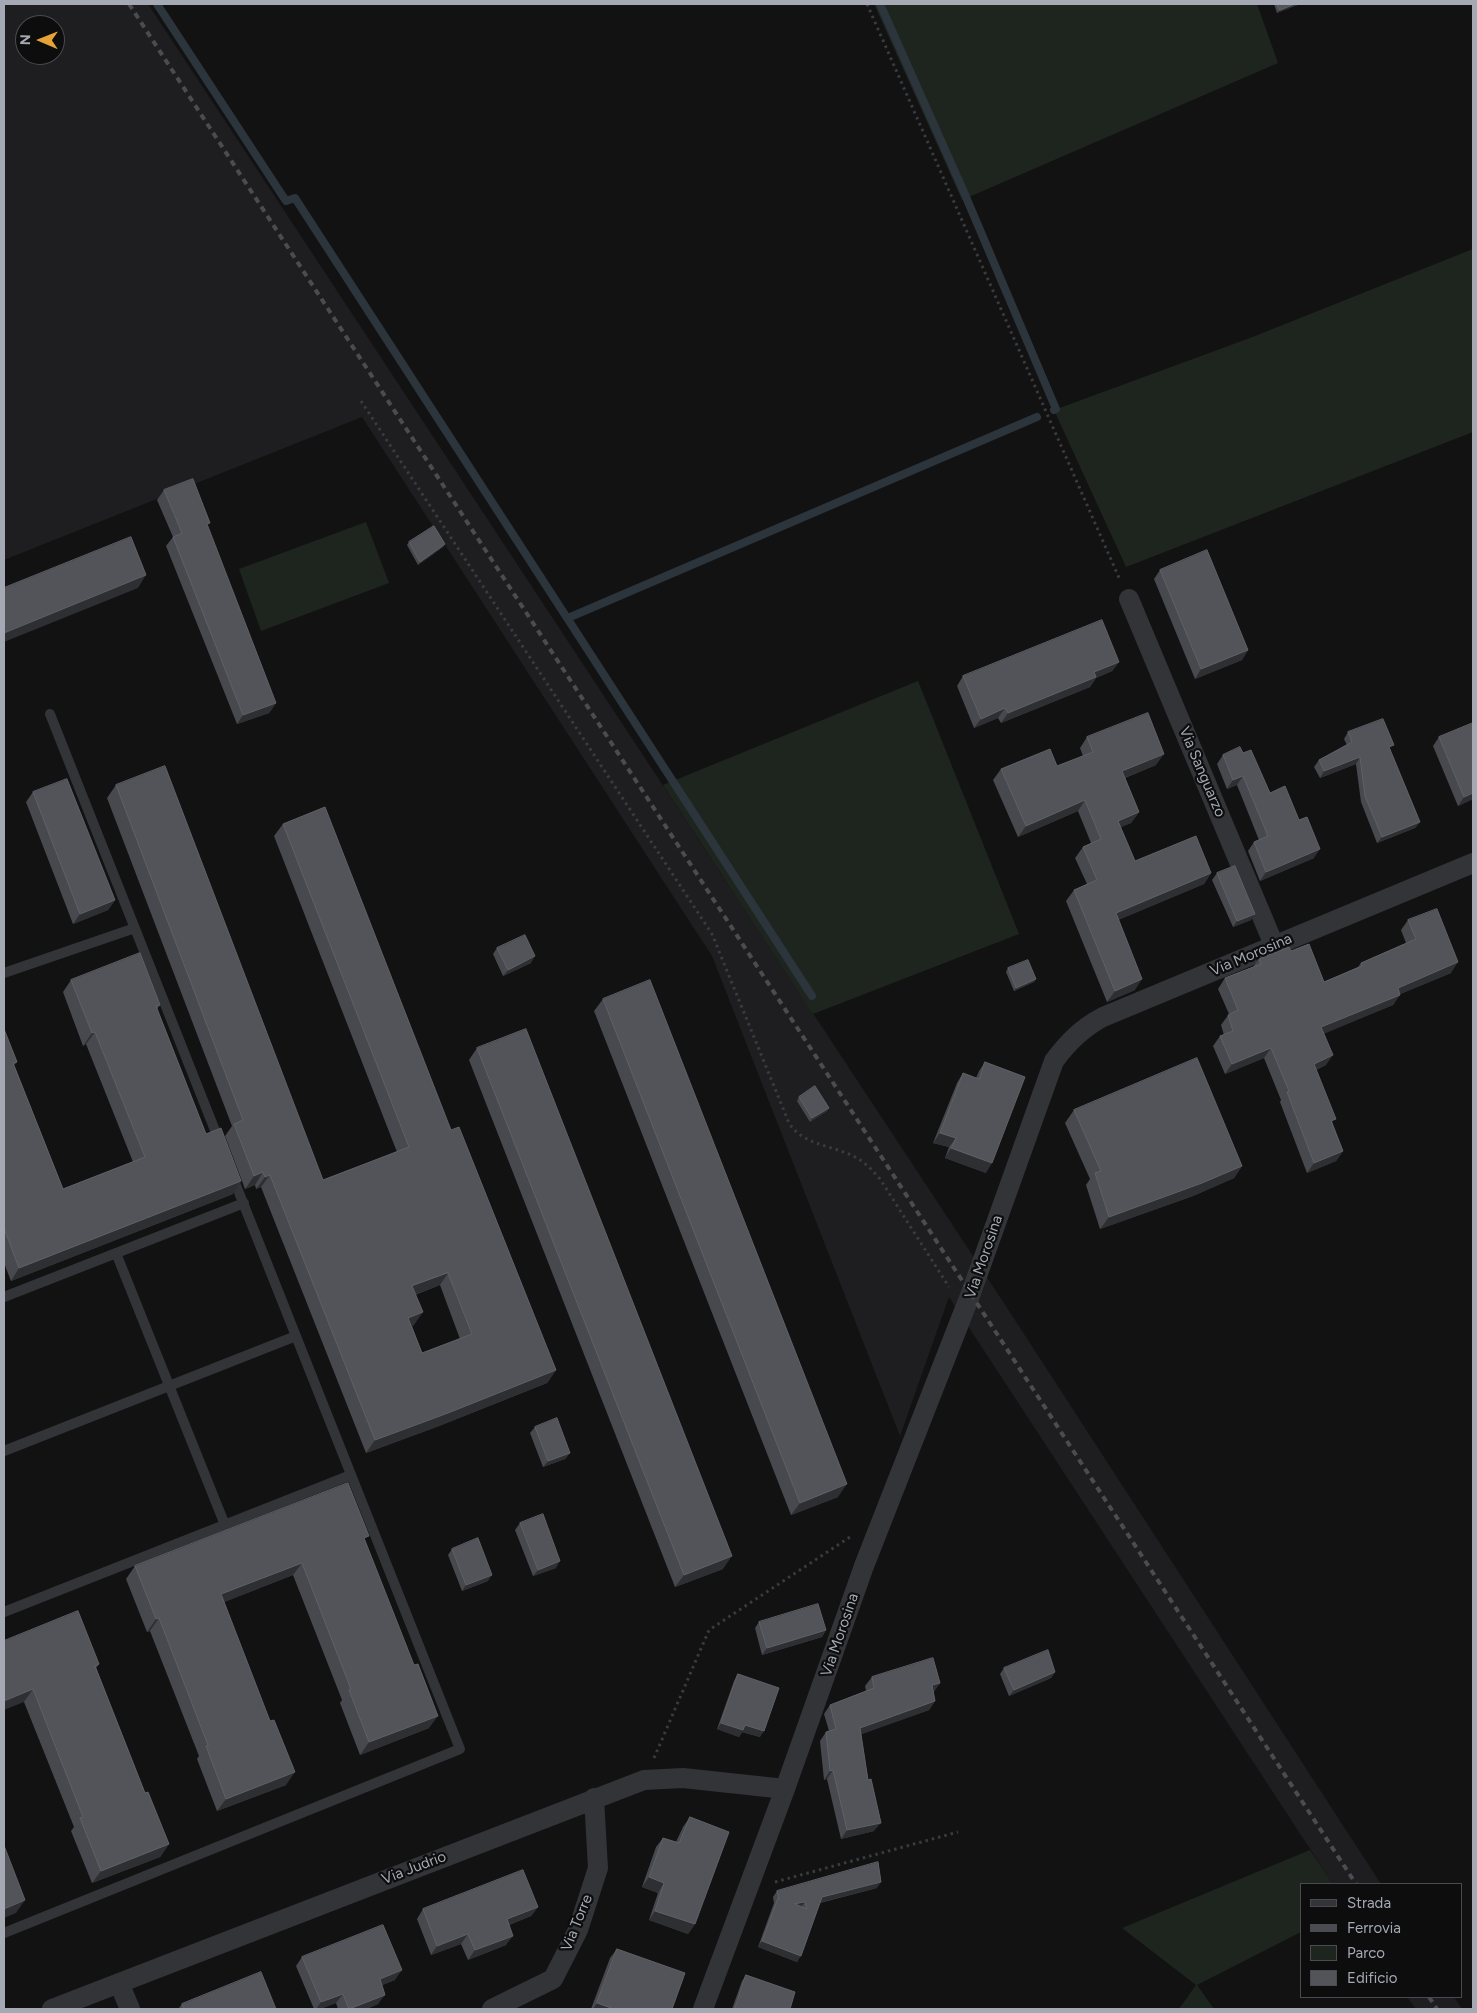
<!DOCTYPE html>
<html>
<head>
<meta charset="utf-8">
<style>
	body { margin:0 }
	#map { position:relative; width:1477px; height:2013px; overflow:hidden; background:#121213; font-family:Figtree,sans-serif }
	canvas { display:block }
	.frame { position:absolute; inset:0; border:5px solid #a4a9b3; pointer-events:none }
	.legend { position:absolute; left:1300px; top:1883px; width:162px; height:115px; box-sizing:border-box; background:#0d0d0e; border:1px solid #494b50; margin:0; padding:6px 9px; list-style:none; font-size:15px; color:#a4a9b3 }
	.legend li { display:flex; align-items:center; gap:10px; height:25px }
	.legend b { width:25px; border:1px solid #494b50 }
	.north { position:absolute; left:15px; top:15px; width:50px; height:50px; box-sizing:border-box; background:#0d0d0e; border:1px solid #494b50; border-radius:50%; rotate:271deg; font-size:14px; font-weight:700; line-height:20px; text-align:center; color:#a4a9b3 }
	.north::after { content:''; display:block; margin:auto; width:18px; height:22px; background:#e5a337; clip-path:polygon(50% 0,100% 100%,50% 72%,0 100%) }
</style>
</head>
<body>
<div id="map">
<canvas width="1477" height="2013"></canvas>
<div class="frame"></div>
<ul class="legend">
<li><b style="height:6px;background:#333438"></b>Strada</li>
<li><b style="height:6px;background:#4a4c51"></b>Ferrovia</li>
<li><b style="height:14px;background:#1e251f"></b>Parco</li>
<li><b style="height:14px;background:#525459"></b>Edificio</li>
</ul>
<div class="north">N</div>
</div>
<script>
const context = document.querySelector('canvas').getContext('2d');
context.lineJoin = 'round';
function fillPath(path, color) { context.fillStyle = color; context.fill(path, 'evenodd'); }
function strokePath(path, color, width, dash) { context.strokeStyle = color; context.lineWidth = width; context.lineCap = dash ? 'butt' : 'round'; context.setLineDash(dash || []); context.stroke(path); }
function label(font, color, halo, rows, align = 'center') {
  context.font = font + ' Figtree,sans-serif'; context.lineWidth = 4.5; context.setLineDash([]); context.textBaseline = 'middle'; context.strokeStyle = halo; context.fillStyle = color; for (const [text, x, y, turn = 0] of rows) {
    context.save(); context.translate(x, y); context.rotate((+turn || 0) * Math.PI / 180); context.textAlign = isNaN(turn) ? turn : align; if (halo) context.strokeText(text, 0, 0); context.fillText(text, 0, 0); context.restore();
  }
}
const built = new Path2D(`
	M 4,4 L 148,4 L 1000,1297 L 1381,1884 L 1333,1884 L 949,1297 L 900,1436 L 712,956 L 362,417 L 4,560 ZM 25,25 L 55,25 L 55,55 L 25,55 Z
	M 1407,1997 L 1454,1997 L 1462,2009 L 1416,2009 Z`);
const green = new Path2D(`
	M 874,4 L 1257,4 L 1278,63 L 962,200 Z
	M 1473,249 L 1473,432 L 1126,567 L 1054,410 L 1250,338 Z
	M 366,522 L 389,583 L 261,631 L 239,569 Z
	M 918,681 L 1019,934 L 813,1014 L 663,785 Z
	M 1310,1850 L 1333,1884 L 1301,1884 L 1301,1932 L 1197,1985 L 1214,2009 L 1179,2009 L 1196,1985 L 1122,1928 Z`);
const stream = new Path2D(`
	M 157,4 L 286,201 L 295,198 L 812,996
	M 880,4 L 963,190 L 1056,409 L 1054,410
	M 568,618 L 1037,417`);
const path = new Path2D(`
	M 867,4 L 1120,580
	M 361,401 L 712,934 L 789,1123 C 803,1145 831,1145 853,1156 C 864,1161 872,1170 880,1179 L 949,1287
	M 654,1758 L 709,1630 L 850,1537
	M 775,1882 L 958,1832`);
const lane = new Path2D(`
	M 50,714 L 220,1143
	M 4,973 L 135,928
	M 116,1253 L 225,1525
	M 4,1297 L 244,1203
	M 4,1451 L 296,1336
	M 4,1612 L 351,1475
	M 4,1933 L 460,1749 L 232,1175`);
const street = new Path2D(`
	M 1129,599 L 1274,945
	M 119,1983 L 130,2009
	M 52,2009 L 644,1780 L 683,1778 L 785,1789
	M 492,2009 L 553,1979 L 578,1930 L 598,1868 L 594,1798
	M 703,2009 L 785,1789 L 864,1566 L 971,1293 L 1054,1061 C 1068,1042 1082,1028 1103,1017 L 1473,863`);
const rail = new Path2D(`
	M 129,4 L 1356,1884
	M 1429,1997 L 1437,2009`);
const wall = new Path2D(`
	M 1274,4 L 1300,4 L 1277,13 Z
	M 164,490 L 276,703 L 269,713 L 237,724 L 166,546 L 173,537 L 157,500 Z
	M 409,542 L 445,544 L 443,547 L 418,565 L 407,545 Z
	M 1160,570 L 1248,650 L 1242,660 L 1195,679 L 1154,579 Z
	M 1119,662 L 1112,671 L 1096,678 L 1090,687 L 1001,723 L 998,718 L 974,728 L 957,686 L 963,676 Z
	M 1473,723 L 1473,799 L 1458,806 L 1433,746 L 1439,737 Z
	M 1348,732 L 1390,750 L 1420,822 L 1415,828 L 1377,843 L 1361,802 L 1356,764 L 1320,778 L 1314,767 L 1319,760 L 1347,745 L 1344,739 Z
	M 1087,737 L 1156,765 L 1125,778 L 1139,812 L 1131,823 L 1120,827 L 1135,861 L 1211,873 L 1204,884 L 1118,920 L 1135,990 L 1107,1002 L 1066,901 L 1074,890 L 1087,884 L 1075,858 L 1083,847 L 1091,843 L 1078,811 L 1018,837 L 993,780 L 1001,769 L 1057,766 L 1083,756 L 1080,748 Z
	M 1243,753 L 1314,858 L 1260,881 L 1248,851 L 1254,842 L 1259,840 L 1237,785 L 1227,789 L 1217,764 L 1223,755 Z
	M 116,785 L 323,1180 L 397,1152 L 274,836 L 283,824 L 451,1130 L 556,1370 L 547,1383 L 439,1426 L 366,1453 L 261,1187 L 256,1189 L 255,1185 L 245,1189 L 225,1136 L 232,1126 L 107,798 ZM 440,1285 L 460,1339 L 422,1353 L 412,1326 L 414,1325 L 415,1295 Z
	M 33,792 L 115,900 L 108,910 L 73,924 L 26,802 Z
	M 1217,873 L 1251,920 L 1233,927 L 1212,880 Z
	M 1408,920 L 1451,973 L 1400,994 L 1393,1005 L 1324,1033 L 1326,1065 L 1316,1070 L 1333,1124 L 1343,1151 L 1336,1161 L 1307,1173 L 1280,1102 L 1281,1100 L 1264,1058 L 1225,1074 L 1213,1046 L 1220,1036 L 1224,1035 L 1221,1025 L 1229,1014 L 1218,989 L 1225,978 L 1253,967 L 1259,959 L 1291,951 L 1324,982 L 1358,967 L 1361,963 L 1406,943 L 1401,930 Z
	M 497,948 L 531,963 L 503,976 L 493,954 Z
	M 1008,968 L 1036,979 L 1034,982 L 1014,991 L 1006,972 Z
	M 71,980 L 160,1005 L 157,1009 L 206,1134 L 233,1194 L 11,1281 L 4,1263 L 4,1029 L 17,1062 L 14,1065 L 63,1189 L 133,1162 L 86,1044 L 83,1046 L 63,992 Z
	M 603,999 L 838,1497 L 791,1515 L 594,1011 Z
	M 477,1048 L 723,1569 L 675,1587 L 469,1060 Z
	M 985,1062 L 986,1173 L 945,1158 L 949,1147 L 933,1143 L 957,1083 L 963,1073 L 976,1078 L 979,1071 Z
	M 799,1097 L 827,1111 L 810,1122 L 797,1101 Z
	M 1074,1110 L 1242,1166 L 1234,1178 L 1193,1196 L 1100,1229 L 1086,1185 L 1090,1179 L 1065,1123 Z
	M 535,1427 L 570,1453 L 565,1459 L 543,1467 L 530,1433 Z
	M 520,1523 L 556,1568 L 533,1576 L 515,1530 Z
	M 365,1541 L 429,1728 L 360,1755 L 340,1703 L 342,1700 L 293,1575 L 224,1602 L 286,1785 L 217,1811 L 197,1759 L 199,1756 L 150,1631 L 147,1632 L 126,1579 L 135,1566 Z
	M 452,1549 L 488,1581 L 462,1591 L 448,1555 Z
	M 759,1622 L 826,1630 L 822,1637 L 762,1655 L 755,1628 Z
	M 4,1641 L 99,1664 L 96,1668 L 145,1793 L 169,1844 L 160,1857 L 92,1883 L 71,1831 L 74,1827 L 24,1702 Z
	M 1004,1668 L 1055,1672 L 1051,1678 L 1009,1696 L 1000,1674 Z
	M 738,1674 L 760,1737 L 742,1732 L 739,1737 L 717,1729 L 734,1681 Z
	M 872,1677 L 940,1683 L 933,1692 L 935,1701 L 929,1710 L 861,1734 L 874,1831 L 841,1839 L 827,1779 L 824,1780 L 820,1741 L 826,1732 L 829,1731 L 824,1714 L 830,1705 L 866,1691 L 865,1686 Z
	M 690,1817 L 695,1924 L 688,1934 L 649,1920 L 658,1893 L 642,1887 L 656,1847 L 663,1838 L 676,1842 L 683,1827 Z
	M 877,1888 L 820,1903 L 797,1962 L 758,1947 L 774,1903 L 773,1897 L 777,1891 Z
	M 538,1907 L 531,1916 L 509,1925 L 506,1945 L 468,1960 L 461,1944 L 431,1955 L 417,1919 L 423,1909 Z
	M 617,1949 L 672,2009 L 591,2009 L 610,1958 Z
	M 302,1957 L 395,1980 L 382,1985 L 378,2004 L 366,2009 L 338,2009 L 336,2003 L 320,2009 L 314,2009 L 296,1966 Z
	M 746,1975 L 790,2009 L 732,2009 L 742,1981 Z
	M 182,2004 L 276,2009 L 178,2009 Z`);
const shadedWall = new Path2D(`
	M 1295,4 L 1300,4 L 1277,13 L 1280,10 Z
	M 445,544 L 443,547 L 418,565 L 420,562 Z
	M 146,575 L 138,588 L 4,642 L 4,633 Z
	M 1248,650 L 1242,660 L 1195,679 L 1201,669 Z
	M 1119,662 L 1112,671 L 1096,678 L 1090,687 L 1001,723 L 1008,713 L 1094,672 Z
	M 276,703 L 269,713 L 237,724 L 243,715 Z
	M 1005,708 L 998,718 L 974,728 L 981,719 Z
	M 1164,754 L 1156,765 L 1114,782 L 1122,771 Z
	M 1360,757 L 1356,764 L 1320,778 L 1324,771 Z
	M 1243,776 L 1237,785 L 1227,789 L 1233,780 Z
	M 1473,793 L 1473,799 L 1458,806 L 1464,797 Z
	M 1085,800 L 1078,811 L 1018,837 L 1026,826 Z
	M 1139,812 L 1131,823 L 1110,832 L 1118,821 Z
	M 1420,822 L 1415,828 L 1377,843 L 1382,837 Z
	M 1320,849 L 1314,858 L 1260,881 L 1266,872 Z
	M 1211,873 L 1204,884 L 1108,924 L 1116,913 Z
	M 115,900 L 108,910 L 73,924 L 80,914 Z
	M 1255,914 L 1251,920 L 1233,927 L 1237,921 Z
	M 535,956 L 531,963 L 503,976 L 508,970 Z
	M 1458,962 L 1451,973 L 1391,998 L 1398,988 Z
	M 1036,979 L 1034,982 L 1014,991 L 1016,988 Z
	M 1142,979 L 1135,990 L 1107,1002 L 1115,991 Z
	M 1400,995 L 1393,1005 L 1314,1038 L 1321,1027 Z
	M 95,1032 L 86,1044 L 83,1046 L 92,1033 Z
	M 1271,1048 L 1264,1058 L 1225,1074 L 1232,1064 Z
	M 1333,1055 L 1326,1065 L 1306,1074 L 1314,1064 Z
	M 829,1108 L 827,1111 L 810,1122 L 812,1118 Z
	M 940,1133 L 956,1138 L 949,1147 L 933,1143 Z
	M 951,1148 L 992,1163 L 986,1173 L 945,1158 Z
	M 1343,1151 L 1336,1161 L 1307,1173 L 1314,1163 Z
	M 1242,1166 L 1234,1178 L 1193,1196 L 1100,1229 L 1109,1217 Z
	M 263,1172 L 255,1185 L 245,1189 L 254,1176 Z
	M 270,1175 L 261,1187 L 256,1189 L 265,1177 Z
	M 241,1181 L 233,1194 L 11,1281 L 19,1268 Z
	M 448,1273 L 440,1285 L 403,1299 L 412,1286 Z
	M 423,1312 L 414,1325 L 400,1331 L 408,1318 Z
	M 556,1370 L 547,1383 L 439,1426 L 366,1453 L 375,1440 Z
	M 570,1453 L 565,1459 L 543,1467 L 548,1461 Z
	M 847,1484 L 838,1497 L 791,1515 L 800,1503 Z
	M 732,1556 L 723,1569 L 675,1587 L 684,1575 Z
	M 560,1561 L 556,1568 L 533,1576 L 538,1570 Z
	M 302,1563 L 293,1575 L 212,1607 L 221,1594 Z
	M 492,1575 L 488,1581 L 462,1591 L 466,1585 Z
	M 159,1618 L 150,1631 L 147,1632 L 156,1619 Z
	M 826,1630 L 822,1637 L 762,1655 L 767,1648 Z
	M 1055,1672 L 1051,1678 L 1009,1696 L 1014,1690 Z
	M 940,1683 L 934,1692 L 926,1694 L 932,1685 Z
	M 33,1689 L 24,1702 L 4,1710 L 4,1701 Z
	M 935,1701 L 929,1710 L 854,1737 L 860,1728 Z
	M 438,1716 L 429,1728 L 360,1755 L 369,1742 Z
	M 721,1723 L 745,1725 L 764,1731 L 760,1737 L 742,1732 L 739,1737 L 717,1729 Z
	M 833,1770 L 827,1779 L 824,1780 L 830,1771 Z
	M 295,1772 L 286,1785 L 217,1811 L 226,1799 Z
	M 881,1823 L 874,1831 L 841,1839 L 847,1830 Z
	M 169,1844 L 160,1857 L 92,1883 L 101,1871 Z
	M 649,1877 L 664,1883 L 658,1893 L 642,1887 Z
	M 881,1882 L 877,1888 L 818,1903 L 822,1897 Z
	M 25,1900 L 16,1913 L 4,1918 L 4,1909 Z
	M 805,1902 L 800,1908 L 795,1904 Z
	M 538,1907 L 531,1916 L 500,1928 L 507,1919 Z
	M 655,1911 L 695,1924 L 688,1934 L 649,1920 Z
	M 468,1934 L 461,1944 L 431,1955 L 437,1946 Z
	M 513,1936 L 506,1945 L 468,1960 L 475,1950 Z
	M 762,1941 L 801,1956 L 797,1962 L 758,1947 Z
	M 402,1970 L 395,1980 L 373,1989 L 380,1979 Z
	M 343,1994 L 336,2003 L 320,2009 L 316,2009 L 321,2002 Z
	M 385,1995 L 378,2004 L 366,2009 L 349,2009 Z
	M 597,2003 L 614,2009 L 593,2009 Z`);
const building = new Path2D(`
	M 1277,4 L 1295,4 L 1280,10 Z
	M 193,479 L 210,523 L 207,524 L 276,703 L 243,715 L 173,537 L 182,533 L 164,490 Z
	M 434,526 L 445,544 L 420,562 L 409,542 Z
	M 131,537 L 146,575 L 4,633 L 4,588 Z
	M 1207,550 L 1248,650 L 1201,669 L 1160,570 Z
	M 1102,620 L 1119,662 L 1094,672 L 1096,677 L 1037,701 L 1008,713 L 1005,708 L 981,719 L 963,676 Z
	M 1148,713 L 1164,754 L 1122,771 L 1139,812 L 1118,821 L 1135,861 L 1196,836 L 1211,873 L 1116,913 L 1142,979 L 1115,991 L 1074,890 L 1097,880 L 1083,847 L 1101,839 L 1085,800 L 1026,826 L 1001,769 L 1050,749 L 1057,766 L 1093,752 L 1087,737 Z
	M 1383,719 L 1394,745 L 1389,747 L 1420,822 L 1382,837 L 1365,796 L 1360,757 L 1324,771 L 1319,760 L 1352,742 L 1348,732 Z
	M 1473,723 L 1473,793 L 1464,797 L 1439,737 Z
	M 1240,747 L 1243,753 L 1251,750 L 1270,793 L 1285,786 L 1299,820 L 1307,817 L 1320,849 L 1266,872 L 1254,842 L 1268,836 L 1243,776 L 1233,780 L 1223,755 Z
	M 165,766 L 323,1180 L 409,1147 L 283,824 L 325,807 L 451,1130 L 459,1127 L 556,1370 L 448,1413 L 375,1440 L 270,1175 L 265,1177 L 263,1172 L 254,1176 L 234,1124 L 243,1120 L 116,785 ZM 448,1273 L 472,1334 L 422,1353 L 408,1318 L 423,1312 L 412,1286 Z
	M 67,779 L 115,900 L 80,914 L 33,792 Z
	M 1235,866 L 1255,914 L 1237,921 L 1217,873 Z
	M 1437,909 L 1458,962 L 1398,988 L 1400,995 L 1321,1027 L 1333,1055 L 1314,1064 L 1336,1119 L 1331,1121 L 1343,1151 L 1314,1163 L 1287,1092 L 1289,1091 L 1271,1048 L 1232,1064 L 1220,1036 L 1233,1031 L 1228,1015 L 1238,1010 L 1225,978 L 1261,964 L 1259,959 L 1289,947 L 1291,951 L 1309,944 L 1324,982 L 1362,966 L 1361,963 L 1416,939 L 1408,920 Z
	M 525,935 L 535,956 L 508,970 L 497,948 Z
	M 140,953 L 160,1005 L 156,1006 L 206,1134 L 221,1128 L 241,1181 L 19,1268 L 4,1228 L 4,1029 L 17,1062 L 13,1063 L 63,1189 L 145,1157 L 95,1032 L 92,1033 L 71,980 Z
	M 1028,960 L 1036,979 L 1016,988 L 1008,968 Z
	M 650,980 L 847,1484 L 800,1503 L 603,999 Z
	M 526,1029 L 732,1556 L 684,1575 L 477,1048 Z
	M 1197,1058 L 1242,1166 L 1202,1183 L 1109,1217 L 1095,1173 L 1101,1171 L 1074,1110 Z
	M 985,1062 L 1025,1077 L 992,1163 L 951,1148 L 956,1138 L 940,1133 L 963,1073 L 979,1079 Z
	M 815,1086 L 829,1108 L 812,1118 L 799,1097 Z
	M 557,1418 L 570,1453 L 548,1461 L 535,1427 Z
	M 348,1483 L 369,1536 L 364,1538 L 414,1665 L 418,1664 L 438,1716 L 369,1742 L 349,1690 L 351,1689 L 302,1563 L 221,1594 L 270,1721 L 274,1720 L 295,1772 L 226,1799 L 206,1746 L 208,1745 L 159,1618 L 156,1619 L 135,1566 Z
	M 543,1514 L 560,1561 L 538,1570 L 520,1523 Z
	M 478,1538 L 492,1575 L 466,1585 L 452,1549 Z
	M 818,1604 L 826,1630 L 767,1648 L 759,1622 Z
	M 78,1611 L 99,1664 L 95,1666 L 145,1793 L 148,1792 L 169,1844 L 101,1871 L 80,1818 L 83,1817 L 33,1689 L 4,1701 L 4,1641 Z
	M 1048,1650 L 1055,1672 L 1014,1690 L 1004,1668 Z
	M 933,1658 L 940,1683 L 932,1685 L 935,1701 L 860,1728 L 868,1780 L 871,1779 L 881,1823 L 847,1830 L 833,1770 L 830,1771 L 826,1732 L 836,1729 L 830,1705 L 874,1688 L 872,1677 Z
	M 738,1674 L 779,1688 L 764,1731 L 745,1725 L 743,1730 L 721,1723 Z
	M 690,1817 L 729,1832 L 695,1924 L 655,1911 L 664,1883 L 649,1877 L 663,1838 L 679,1843 Z
	M 5,1848 L 25,1900 L 4,1909 L 4,1849 Z
	M 878,1862 L 881,1882 L 822,1897 L 801,1956 L 762,1941 L 778,1898 L 779,1899 L 777,1891 ZM 805,1902 L 807,1909 L 795,1904 Z
	M 523,1870 L 538,1907 L 507,1919 L 513,1936 L 475,1950 L 468,1934 L 437,1946 L 423,1909 Z
	M 383,1925 L 402,1970 L 380,1979 L 385,1995 L 349,2009 L 343,1994 L 321,2002 L 302,1957 Z
	M 617,1949 L 685,1973 L 672,2009 L 614,2009 L 597,2003 Z
	M 261,1972 L 276,2009 L 184,2009 L 182,2004 Z
	M 746,1975 L 795,1992 L 790,2009 L 735,2009 Z`);
const streetNames = [
	["Via Sanguarzo",1202,772,67],
	["Via Morosina",1251,955,-23],
	["Via Morosina",984,1257,-71],
	["Via Morosina",840,1635,-71],
	["Via Judrio",414,1868,-21],
	["Via Torre",577,1923,-68]
];
fillPath(built, '#1e1e20');
fillPath(green, '#1e251f');
strokePath(stream, '#2c353b', 8);
strokePath(path, '#393b3f', 3, [2.5, 4]);
strokePath(lane, '#333438', 10);
strokePath(street, '#333438', 20);
strokePath(rail, '#4a4c51', 4, [6, 5]);
fillPath(wall, '#48494e');
fillPath(shadedWall, '#2e2f32');
fillPath(building, '#525459');
strokePath(building, '#5f6167', 1);
label('15px', '#a4a9b3', '#0d0d0e', streetNames);
</script>
</body>
</html>
